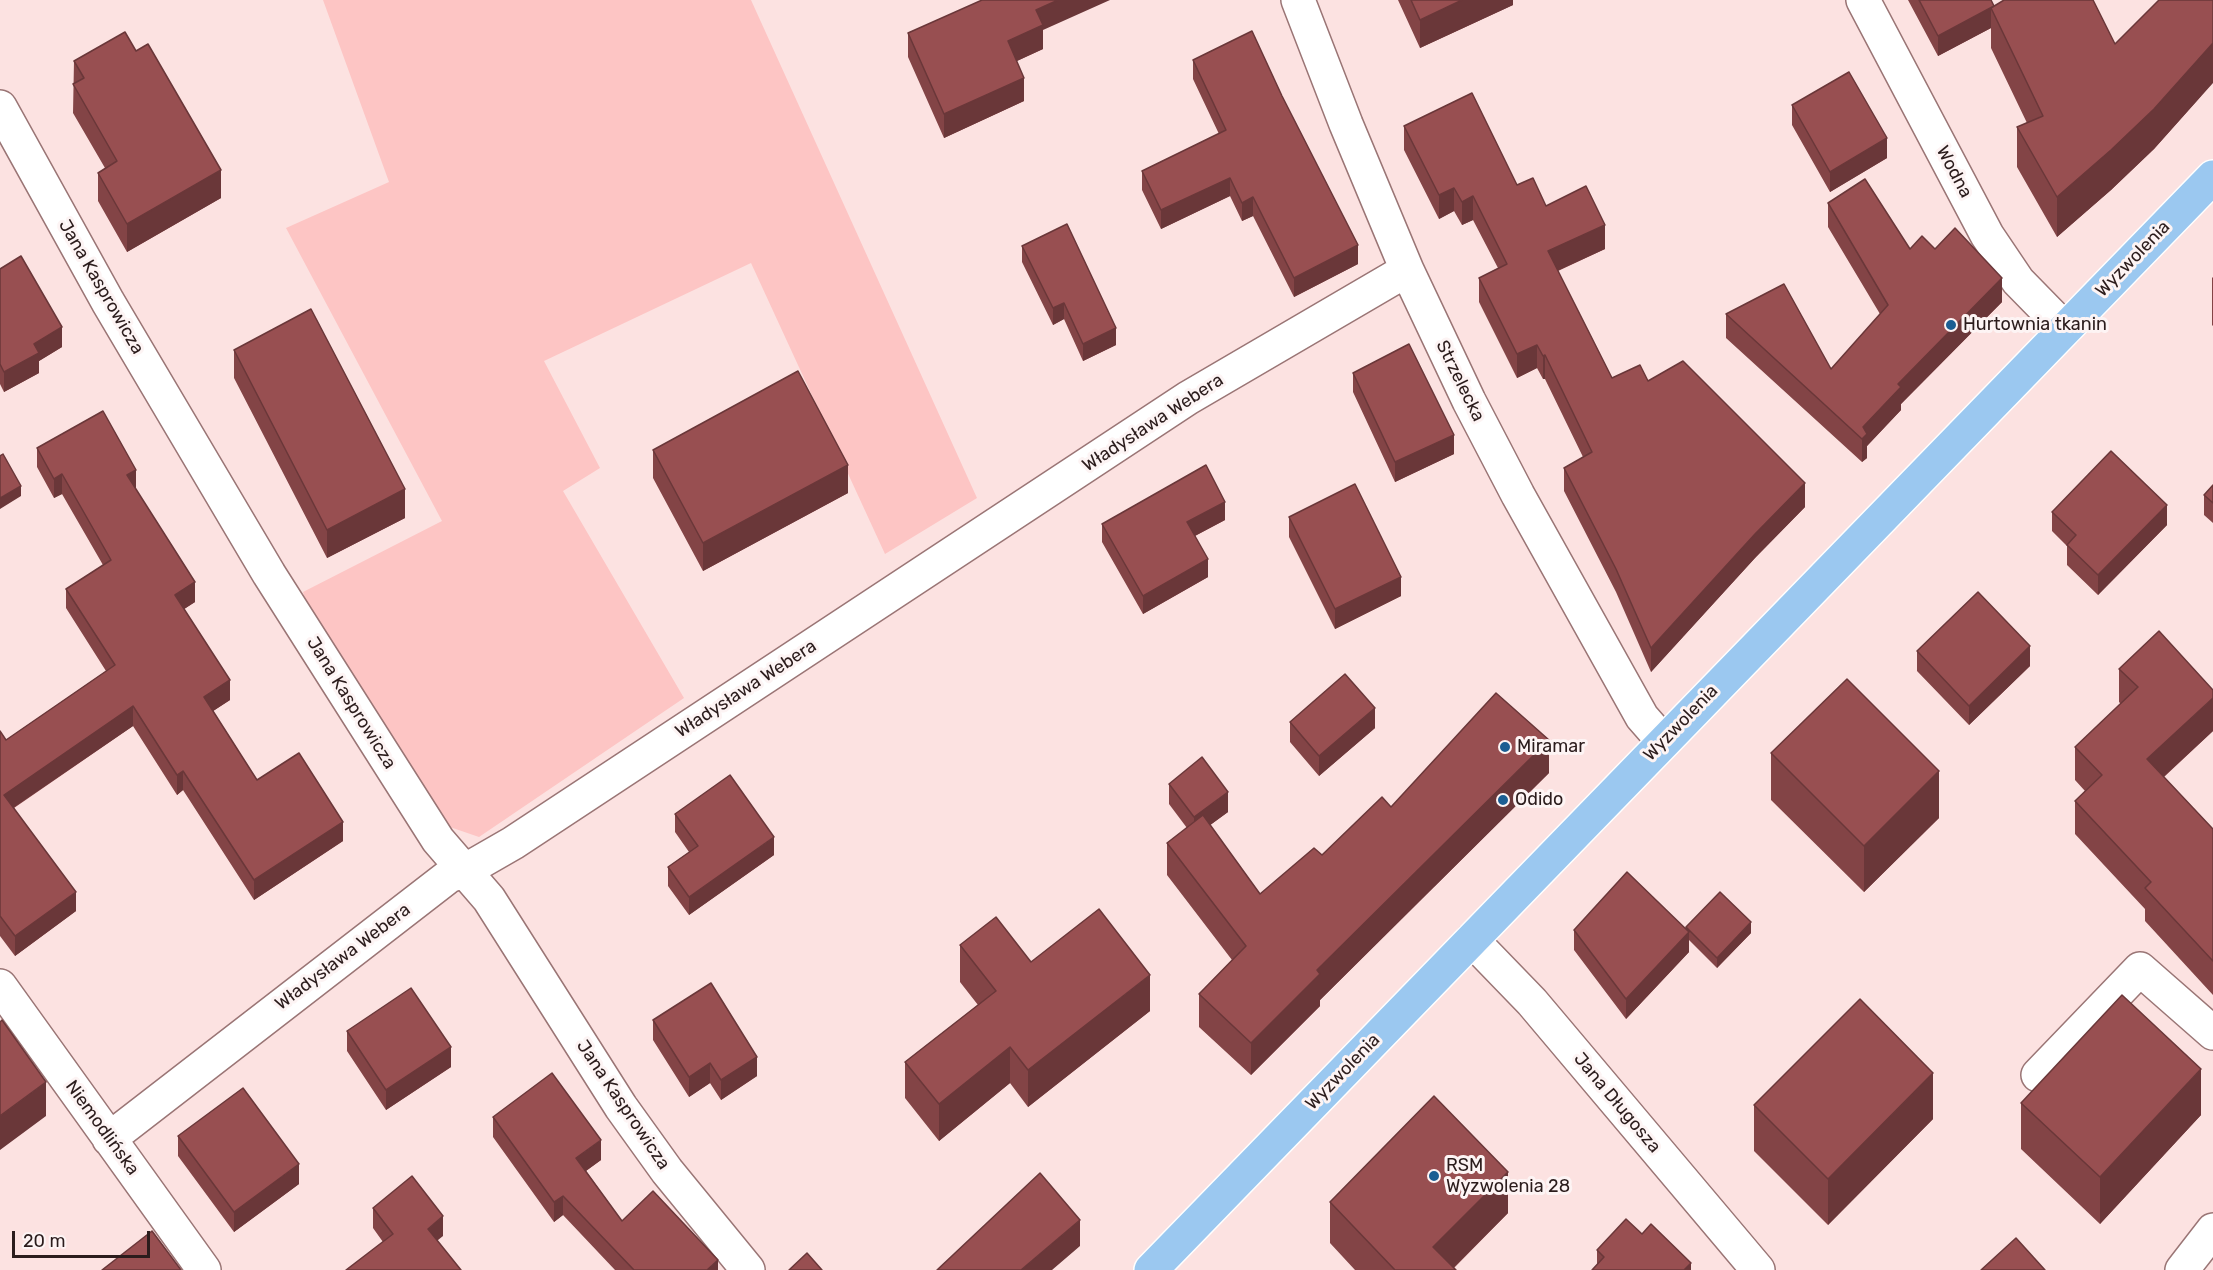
<!DOCTYPE html>
<html>
<head>
<meta charset="utf-8">
<style>
	body { margin:0 }
	#map { position:relative; width:2213px; height:1270px; overflow:hidden; background:#fce2e1; font-family:Rubik,sans-serif }
	canvas { display:block }
	.scale { position:absolute; left:12px; top:1231px; width:138px; height:27px; box-sizing:border-box; border:3px solid #2b1c1c; border-top:0; padding-left:8px; font-size:18px; line-height:21px; white-space:nowrap; color:#2b1c1c; -webkit-text-stroke:4px #fdf4f4; paint-order:stroke }
</style>
</head>
<body>
<div id="map">
<canvas width="2213" height="1270"></canvas>
<div class="scale">20 m</div>
</div>
<script>
const context = document.querySelector('canvas').getContext('2d');
context.lineJoin = 'round';
function fillPath(path, color) { context.fillStyle = color; context.fill(path, 'evenodd'); }
function strokePath(path, color, width, dash) { context.strokeStyle = color; context.lineWidth = width; context.lineCap = dash ? 'butt' : 'round'; context.setLineDash(dash || []); context.stroke(path); }
function label(font, color, halo, rows, align = 'center') {
  context.font = font + ' Rubik,sans-serif'; context.lineWidth = 6; context.setLineDash([]); context.textBaseline = 'middle'; context.strokeStyle = halo; context.fillStyle = color; for (const [text, x, y, turn = 0] of rows) {
    context.save(); context.translate(x, y); context.rotate((+turn || 0) * Math.PI / 180); context.textAlign = isNaN(turn) ? turn : align; if (halo) context.strokeText(text, 0, 0); context.fillText(text, 0, 0); context.restore();
  }
}
const green = new Path2D(`
	M 323,0 L 751,0 L 977,498 L 885,554 L 751,263 L 544,361 L 600,468 L 563,491 L 684,698 L 479,837 L 447,826 L 313,627 L 303,592 L 442,521 L 286,228 L 389,182 Z`);
const minor = new Path2D(`
	M 1298,0 L 1346,124 L 1407,270 L 1469,401 L 1518,495 L 1642,717 L 1663,741
	M 1863,0 L 1987,235 L 2018,281 L 2065,329
	M 0,107 L 108,302 L 269,574 L 438,840 L 489,899 L 621,1107 L 667,1171 L 748,1270
	M 1472,940 L 1532,1002 L 1758,1270
	M 0,986 L 204,1270
	M 2038,1075 L 2140,969 L 2213,1033
	M 109,1139 L 449,876 L 466,870 L 513,843 L 1188,398 L 1407,270
	M 2182,1270 L 2213,1230`);
const major = new Path2D(`
	M 1151,1270 L 2213,177`);
const wall = new Path2D(`
	M 1398,0 L 1513,0 L 1513,5 L 1420,48 Z
	M 1908,0 L 1991,0 L 1994,6 L 2115,44 L 2201,96 L 2154,149 L 2111,190 L 2057,237 L 2017,167 L 2017,127 L 2027,123 L 1991,48 L 1991,28 L 1938,56 Z
	M 1043,30 L 1043,49 L 1017,61 L 1024,101 L 944,138 L 908,57 L 908,33 Z
	M 1193,60 L 1358,264 L 1294,297 L 1253,216 L 1242,221 L 1230,196 L 1161,229 L 1142,190 L 1142,171 L 1219,134 L 1193,79 Z
	M 74,61 L 221,198 L 127,252 L 98,201 L 98,173 L 105,168 L 73,113 Z
	M 1792,105 L 1887,158 L 1830,192 L 1792,125 Z
	M 1404,126 L 1517,185 L 1605,249 L 1558,271 L 1612,378 L 1648,381 L 1805,507 L 1755,558 L 1651,672 L 1616,592 L 1564,491 L 1564,468 L 1583,457 L 1545,379 L 1543,379 L 1537,368 L 1517,378 L 1479,302 L 1479,278 L 1498,268 L 1473,220 L 1462,225 L 1454,211 L 1439,219 L 1404,150 Z
	M 1828,203 L 1910,249 L 1935,249 L 2002,302 L 1901,404 L 1901,410 L 1867,446 L 1867,458 L 1862,462 L 1726,338 L 1726,314 L 1831,369 L 1880,314 L 1828,227 Z
	M 1022,246 L 1116,345 L 1083,361 L 1064,319 L 1053,325 L 1022,262 Z
	M 0,269 L 62,347 L 39,361 L 39,373 L 4,392 L 0,384 Z
	M 2213,277 L 2213,326 L 2212,325 L 2212,278 Z
	M 234,350 L 405,518 L 327,558 L 234,378 Z
	M 1353,373 L 1454,454 L 1395,482 L 1353,392 Z
	M 37,448 L 136,489 L 195,602 L 184,609 L 230,700 L 213,711 L 257,780 L 343,841 L 254,900 L 183,790 L 177,795 L 133,726 L 14,808 L 76,911 L 15,956 L 0,936 L 0,731 L 6,740 L 106,671 L 66,608 L 66,589 L 103,565 L 62,494 L 54,498 L 37,467 Z
	M 653,450 L 848,493 L 703,571 L 653,478 Z
	M 2213,485 L 2213,523 L 2204,515 L 2204,495 Z
	M 2052,512 L 2167,525 L 2098,595 L 2067,565 L 2067,546 L 2052,531 Z
	M 1289,517 L 1401,596 L 1335,629 L 1289,537 Z
	M 1225,520 L 1195,536 L 1208,577 L 1143,614 L 1102,542 L 1102,524 Z
	M 1917,651 L 2030,666 L 1969,725 L 1917,671 Z
	M 2119,669 L 2213,731 L 2164,777 L 2213,829 L 2213,995 L 2145,921 L 2145,909 L 2075,834 L 2075,801 L 2085,791 L 2075,780 L 2075,747 L 2121,704 L 2119,702 Z
	M 1290,722 L 1375,728 L 1319,776 L 1290,742 Z
	M 1771,753 L 1939,818 L 1864,892 L 1771,800 Z
	M 1549,773 L 1320,1000 L 1320,1006 L 1251,1075 L 1199,1027 L 1199,994 L 1232,960 L 1167,875 L 1167,843 L 1187,828 L 1169,804 L 1169,784 L 1228,812 L 1210,825 L 1260,894 L 1322,855 L 1391,807 Z
	M 675,814 L 774,855 L 689,915 L 668,886 L 668,867 L 689,852 L 675,832 Z
	M 1686,927 L 1751,933 L 1717,968 L 1689,940 L 1689,952 L 1626,1019 L 1574,950 L 1574,930 L 1686,929 Z
	M 960,945 L 1031,962 L 1150,1011 L 1028,1107 L 1010,1083 L 939,1141 L 905,1098 L 905,1062 L 978,1005 L 960,982 Z
	M 653,1020 L 757,1076 L 721,1100 L 710,1083 L 689,1097 L 653,1040 Z
	M 347,1031 L 451,1067 L 386,1110 L 347,1051 Z
	M 2021,1103 L 2201,1115 L 2100,1224 L 2021,1149 Z
	M 1754,1105 L 1933,1119 L 1828,1225 L 1754,1151 Z
	M 493,1117 L 601,1160 L 586,1171 L 622,1221 L 718,1270 L 615,1270 L 563,1215 L 554,1222 L 493,1137 Z
	M 178,1136 L 299,1184 L 234,1232 L 178,1156 Z
	M 1330,1202 L 1508,1213 L 1454,1268 L 1456,1270 L 1355,1270 L 1330,1243 Z
	M 373,1208 L 443,1236 L 383,1242 L 373,1228 Z
	M 1642,1234 L 1691,1270 L 1597,1265 L 1597,1250 Z`);
const shadedWall = new Path2D(`
	M 1058,0 L 1110,0 L 1043,30 L 1043,49 L 1008,65 L 1008,41 L 1036,10 Z
	M 1462,0 L 1513,0 L 1513,5 L 1420,48 L 1420,20 Z
	M 1991,8 L 1991,28 L 1938,56 L 1938,36 Z
	M 2213,43 L 2213,83 L 2154,149 L 2111,190 L 2057,237 L 2057,197 Z
	M 1024,78 L 1024,101 L 944,138 L 944,114 Z
	M 1887,138 L 1887,158 L 1830,192 L 1830,172 Z
	M 221,170 L 221,198 L 127,252 L 127,224 Z
	M 1230,178 L 1230,196 L 1161,229 L 1161,210 Z
	M 1454,188 L 1454,211 L 1439,219 L 1439,195 Z
	M 1473,196 L 1473,220 L 1462,225 L 1462,202 Z
	M 1253,197 L 1253,216 L 1242,221 L 1242,203 Z
	M 1605,225 L 1605,249 L 1548,275 L 1548,251 Z
	M 1358,245 L 1358,264 L 1294,297 L 1294,278 Z
	M 2002,278 L 2002,302 L 1901,404 L 1901,410 L 1867,446 L 1867,458 L 1862,462 L 1862,439 L 1863,427 L 1898,384 Z
	M 1064,303 L 1064,319 L 1053,325 L 1053,308 Z
	M 62,327 L 62,347 L 39,361 L 39,373 L 4,392 L 4,372 L 34,344 Z
	M 1116,328 L 1116,345 L 1083,361 L 1083,344 Z
	M 1537,345 L 1537,368 L 1517,378 L 1517,354 Z
	M 1545,355 L 1545,379 L 1543,379 L 1543,356 Z
	M 1454,435 L 1454,454 L 1395,482 L 1395,462 Z
	M 848,465 L 848,493 L 703,571 L 703,543 Z
	M 136,470 L 136,489 L 127,475 Z
	M 62,474 L 62,494 L 54,498 L 54,479 Z
	M 1805,483 L 1805,507 L 1755,558 L 1651,672 L 1651,648 L 1755,534 Z
	M 21,486 L 21,496 L 0,509 L 0,498 Z
	M 405,489 L 405,518 L 327,558 L 327,530 Z
	M 1225,502 L 1225,520 L 1187,540 L 1187,522 Z
	M 2167,505 L 2167,525 L 2098,595 L 2098,575 Z
	M 1208,559 L 1208,577 L 1143,614 L 1143,596 Z
	M 1401,577 L 1401,596 L 1335,629 L 1335,609 Z
	M 195,582 L 195,602 L 175,615 L 175,595 Z
	M 2030,646 L 2030,666 L 1969,725 L 1969,706 Z
	M 230,680 L 230,700 L 204,717 L 204,697 Z
	M 2213,698 L 2213,731 L 2147,792 L 2147,759 Z
	M 133,706 L 133,726 L 4,814 L 4,795 Z
	M 1375,708 L 1375,728 L 1319,776 L 1319,756 Z
	M 1549,740 L 1549,773 L 1320,1000 L 1320,1006 L 1251,1075 L 1251,1043 L 1317,970 Z
	M 183,771 L 183,790 L 177,795 L 177,775 Z
	M 1939,771 L 1939,818 L 1864,892 L 1864,846 Z
	M 1228,792 L 1228,812 L 1194,837 L 1194,817 Z
	M 343,822 L 343,841 L 254,900 L 254,880 Z
	M 774,837 L 774,855 L 689,915 L 689,897 Z
	M 76,892 L 76,911 L 15,956 L 15,936 Z
	M 1751,922 L 1751,933 L 1717,968 L 1717,958 Z
	M 1689,932 L 1689,952 L 1626,1019 L 1626,999 Z
	M 1150,975 L 1150,1011 L 1028,1107 L 1028,1070 Z
	M 451,1047 L 451,1067 L 386,1110 L 386,1090 Z
	M 1010,1047 L 1010,1083 L 939,1141 L 939,1104 Z
	M 757,1057 L 757,1076 L 721,1100 L 721,1080 Z
	M 710,1063 L 710,1083 L 689,1097 L 689,1077 Z
	M 2201,1069 L 2201,1115 L 2100,1224 L 2100,1177 Z
	M 1933,1073 L 1933,1119 L 1828,1225 L 1828,1179 Z
	M 46,1082 L 46,1116 L 0,1150 L 0,1116 Z
	M 601,1140 L 601,1160 L 576,1178 L 576,1158 Z
	M 299,1164 L 299,1184 L 234,1232 L 234,1212 Z
	M 1508,1172 L 1508,1213 L 1451,1270 L 1433,1247 Z
	M 563,1196 L 563,1215 L 554,1222 L 554,1202 Z
	M 443,1216 L 443,1236 L 428,1248 L 428,1229 Z
	M 1080,1220 L 1080,1246 L 1052,1270 L 1021,1270 Z
	M 718,1260 L 718,1270 L 707,1270 Z
	M 1691,1263 L 1691,1270 L 1684,1270 Z`);
const building = new Path2D(`
	M 982,0 L 1058,0 L 1036,10 L 1043,25 L 1008,41 L 1024,78 L 944,114 L 908,33 Z
	M 1411,0 L 1462,0 L 1420,20 Z
	M 1919,0 L 1991,0 L 1994,6 L 1938,36 Z
	M 2004,0 L 2093,0 L 2115,44 L 2159,0 L 2213,0 L 2213,43 L 2154,109 L 2111,150 L 2057,197 L 2017,127 L 2043,116 L 1991,8 Z
	M 1252,31 L 1282,96 L 1358,245 L 1294,278 L 1253,197 L 1242,203 L 1230,178 L 1161,210 L 1142,171 L 1226,130 L 1193,60 Z
	M 125,32 L 136,51 L 148,44 L 221,170 L 127,224 L 98,173 L 117,161 L 73,84 L 84,78 L 74,61 Z
	M 1849,72 L 1887,138 L 1830,172 L 1792,105 Z
	M 1472,93 L 1517,185 L 1533,178 L 1546,206 L 1586,186 L 1605,225 L 1548,251 L 1612,378 L 1640,365 L 1648,381 L 1683,361 L 1805,483 L 1755,534 L 1651,648 L 1616,569 L 1564,468 L 1592,452 L 1545,355 L 1543,356 L 1537,345 L 1517,354 L 1479,278 L 1507,264 L 1473,196 L 1462,202 L 1454,188 L 1439,195 L 1404,126 Z
	M 1865,179 L 1910,249 L 1922,236 L 1935,249 L 1955,228 L 2002,278 L 1898,384 L 1901,387 L 1863,427 L 1867,434 L 1862,439 L 1726,314 L 1784,284 L 1831,369 L 1888,305 L 1828,203 Z
	M 1067,224 L 1116,328 L 1083,344 L 1064,303 L 1053,308 L 1022,246 Z
	M 21,256 L 62,327 L 34,344 L 39,353 L 4,372 L 0,364 L 0,269 Z
	M 311,309 L 405,489 L 327,530 L 234,350 Z
	M 1409,344 L 1454,435 L 1395,462 L 1353,373 Z
	M 798,371 L 848,465 L 703,543 L 653,450 Z
	M 103,411 L 136,470 L 127,475 L 195,582 L 175,595 L 230,680 L 204,697 L 257,780 L 299,753 L 343,822 L 254,880 L 183,771 L 177,775 L 133,706 L 4,795 L 76,892 L 15,936 L 0,916 L 0,731 L 6,740 L 115,665 L 66,589 L 111,560 L 62,474 L 54,479 L 37,448 Z
	M 2111,451 L 2167,505 L 2098,575 L 2067,545 L 2076,535 L 2052,512 Z
	M 3,454 L 21,486 L 0,498 L 0,456 Z
	M 1206,465 L 1225,502 L 1187,522 L 1208,559 L 1143,596 L 1102,524 Z
	M 1355,484 L 1401,577 L 1335,609 L 1289,517 Z
	M 2213,485 L 2213,503 L 2204,495 Z
	M 1978,592 L 2030,646 L 1969,706 L 1917,651 Z
	M 2159,631 L 2213,690 L 2213,698 L 2147,759 L 2213,829 L 2213,961 L 2145,888 L 2151,882 L 2075,801 L 2102,775 L 2075,747 L 2138,687 L 2119,669 Z
	M 1345,674 L 1375,708 L 1319,756 L 1290,722 Z
	M 1847,679 L 1939,771 L 1864,846 L 1771,753 Z
	M 1496,693 L 1549,740 L 1317,970 L 1320,974 L 1251,1043 L 1199,994 L 1246,946 L 1167,843 L 1203,815 L 1260,894 L 1314,848 L 1322,855 L 1382,797 L 1391,807 Z
	M 1202,757 L 1228,792 L 1194,817 L 1169,784 Z
	M 730,775 L 774,837 L 689,897 L 668,867 L 698,846 L 675,814 Z
	M 1627,872 L 1689,932 L 1626,999 L 1574,930 Z
	M 1720,892 L 1751,922 L 1717,958 L 1686,927 Z
	M 1099,909 L 1150,975 L 1028,1070 L 1010,1047 L 939,1104 L 905,1062 L 996,991 L 960,945 L 996,917 L 1031,962 Z
	M 711,983 L 757,1057 L 721,1080 L 710,1063 L 689,1077 L 653,1020 Z
	M 411,988 L 451,1047 L 386,1090 L 347,1031 Z
	M 2122,995 L 2201,1069 L 2100,1177 L 2021,1103 Z
	M 1860,999 L 1933,1073 L 1828,1179 L 1754,1105 Z
	M 2,1020 L 46,1082 L 0,1116 L 0,1022 Z
	M 552,1073 L 601,1140 L 576,1158 L 622,1221 L 653,1191 L 718,1260 L 707,1270 L 634,1270 L 563,1196 L 554,1202 L 493,1117 Z
	M 243,1088 L 299,1164 L 234,1212 L 178,1136 Z
	M 1434,1096 L 1508,1172 L 1433,1247 L 1456,1270 L 1395,1270 L 1330,1202 Z
	M 1040,1173 L 1080,1220 L 1021,1270 L 937,1270 Z
	M 412,1176 L 443,1216 L 428,1229 L 461,1270 L 346,1270 L 393,1234 L 373,1208 Z
	M 1626,1219 L 1642,1234 L 1651,1224 L 1691,1263 L 1684,1270 L 1592,1270 L 1604,1257 L 1597,1250 Z
	M 152,1231 L 181,1270 L 102,1270 Z
	M 2016,1238 L 2045,1270 L 1981,1270 Z
	M 807,1253 L 822,1270 L 789,1270 Z`);
const markers = [
	[1951,325,6,"#1b5e93"],
	[1505,747,6,"#1b5e93"],
	[1503,800,6,"#1b5e93"],
	[1434,1176,6,"#1b5e93"]
];
const streetNames = [
	["Wodna",1954,172,62],
	["Wyzwolenia",2133,259,-46],
	["Jana Kasprowicza",101,287,60],
	["Strzelecka",1460,381,64],
	["Władysława Webera",1153,423,-33],
	["Władysława Webera",746,689,-33],
	["Jana Kasprowicza",351,703,58],
	["Wyzwolenia",1681,723,-46],
	["Władysława Webera",343,957,-37],
	["Wyzwolenia",1343,1072,-46],
	["Jana Długosza",1617,1103,50],
	["Jana Kasprowicza",623,1105,56],
	["Niemodlińska",102,1128,54]
];
const poiNames = [
	["Hurtownia tkanin",1963,325],
	["Miramar",1517,747],
	["Odido",1515,800],
	["RSM",1446,1166],
	["Wyzwolenia 28",1446,1187]
];
fillPath(green, '#fdc5c4');
strokePath(minor, '#9a7575', 36);
strokePath(major, '#fff', 36);
strokePath(minor, '#fff', 33);
strokePath(major, '#9bc8f0', 33);
fillPath(wall, '#834446');
fillPath(shadedWall, '#6a3739');
fillPath(building, '#984f51');
strokePath(building, '#6a3739', 1.5);
for (const [x, y, r, color] of markers) { const dot = new Path2D(); dot.arc(x, y, r, 0, 2 * Math.PI); context.fillStyle = color; context.fill(dot); strokePath(dot, '#fdf4f4', 2); }
label('18px', '#2b1c1c', '#fdf4f4', streetNames);
label('18px', '#2b1c1c', '#fdf4f4', poiNames, 'left');
</script>
</body>
</html>
